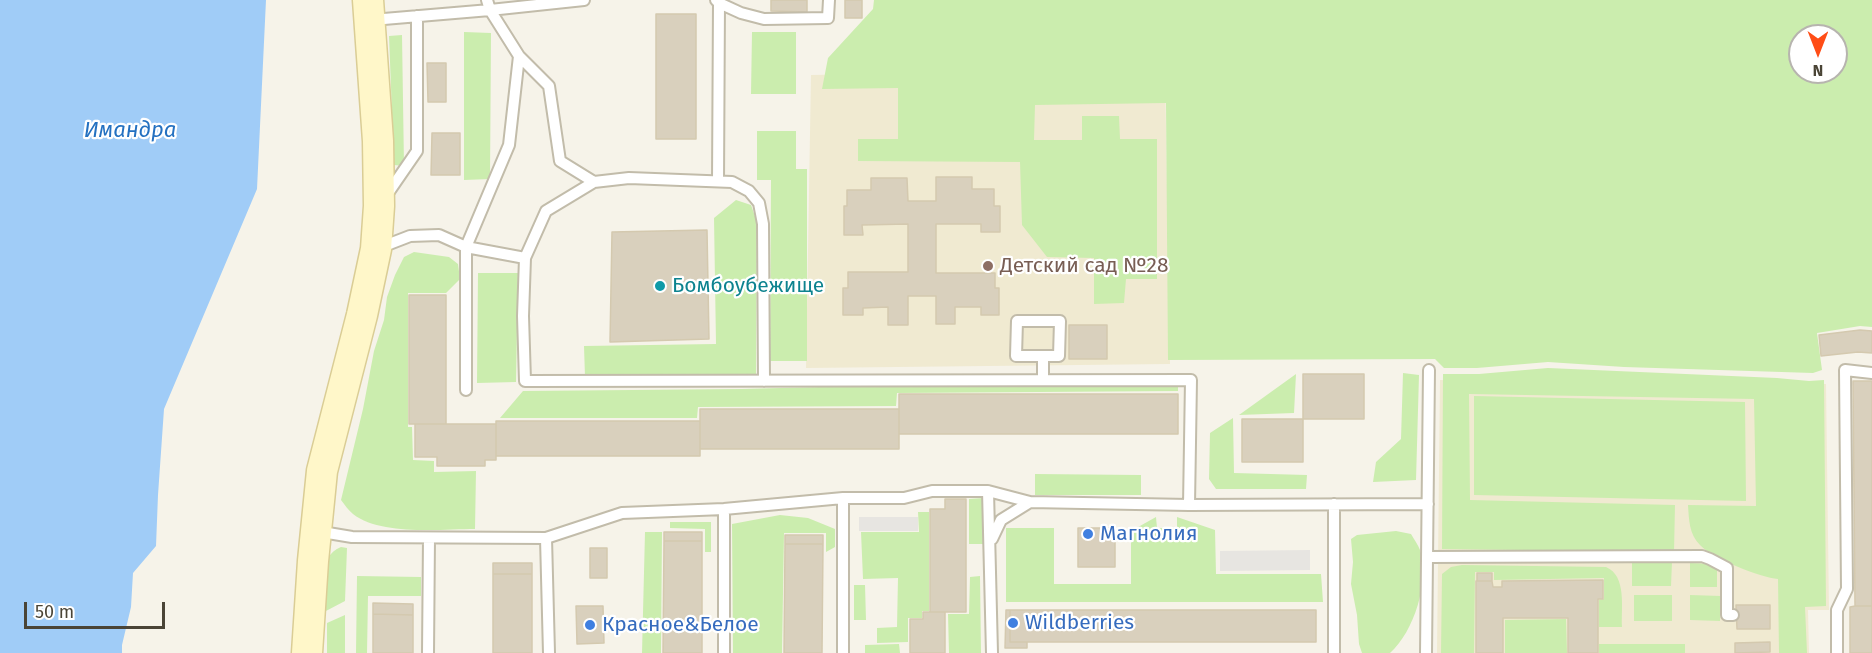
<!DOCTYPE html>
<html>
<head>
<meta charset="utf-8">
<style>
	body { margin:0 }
	#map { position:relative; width:1872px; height:653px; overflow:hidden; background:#f6f3e9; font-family:"Fira Sans",sans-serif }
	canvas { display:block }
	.north { position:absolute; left:1788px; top:24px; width:60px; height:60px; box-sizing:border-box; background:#fff; border:2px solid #b7b4af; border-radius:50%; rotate:180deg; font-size:16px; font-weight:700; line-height:24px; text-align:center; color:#4a4436 }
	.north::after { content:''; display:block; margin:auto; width:21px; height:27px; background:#ff4d16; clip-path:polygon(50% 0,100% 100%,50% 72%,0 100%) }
	.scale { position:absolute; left:24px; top:602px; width:141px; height:27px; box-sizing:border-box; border:3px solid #4a4436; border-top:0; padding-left:8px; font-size:18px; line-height:21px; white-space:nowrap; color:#4a4436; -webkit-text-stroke:4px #fff; paint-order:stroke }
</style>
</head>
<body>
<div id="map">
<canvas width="1872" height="653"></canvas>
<div class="north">N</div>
<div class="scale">50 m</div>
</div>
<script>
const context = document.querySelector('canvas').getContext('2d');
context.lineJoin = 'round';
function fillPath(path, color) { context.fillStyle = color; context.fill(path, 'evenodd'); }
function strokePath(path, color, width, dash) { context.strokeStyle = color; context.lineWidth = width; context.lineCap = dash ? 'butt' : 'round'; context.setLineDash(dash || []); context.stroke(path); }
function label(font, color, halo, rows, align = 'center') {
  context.font = font + ' "Fira Sans",sans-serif'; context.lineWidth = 4.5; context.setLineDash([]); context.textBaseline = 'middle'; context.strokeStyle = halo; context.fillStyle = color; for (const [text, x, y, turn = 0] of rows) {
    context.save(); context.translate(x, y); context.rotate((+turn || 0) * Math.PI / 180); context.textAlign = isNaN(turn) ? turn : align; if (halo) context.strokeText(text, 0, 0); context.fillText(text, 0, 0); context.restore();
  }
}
const education = new Path2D(`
	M 1165,69 L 1170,364 L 806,368 L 811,75 Z
	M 1440,380 L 1826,384 L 1829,610 L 1808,610 L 1809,653 L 1437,653 Z`);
const green = new Path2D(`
	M 874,0 L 1872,0 L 1872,327 L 1860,326 L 1817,333 L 1822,370 L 1813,373 L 1624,367 L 1548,362 L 1477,368 L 1444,368 L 1435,359 L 1168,360 L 1166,103 L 1035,105 L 1034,140 L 1082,140 L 1082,116 L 1119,116 L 1120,139 L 1157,139 L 1157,279 L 1126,279 L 1124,303 L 1094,304 L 1094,258 L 1047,257 L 1022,225 L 1020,162 L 858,161 L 858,139 L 898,139 L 898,88 L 822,89 L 828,58 L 873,9 ZM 1800,36 L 1836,36 L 1836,72 L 1800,72 Z
	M 464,32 L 491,33 L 490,179 L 464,180 Z
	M 752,32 L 796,32 L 796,94 L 751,94 Z
	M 402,35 L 404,166 L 394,165 L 389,36 Z
	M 757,131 L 796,131 L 796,169 L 807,169 L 807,361 L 770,361 L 771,180 L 757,180 Z
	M 736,200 L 751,205 L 757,222 L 756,375 L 585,377 L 584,346 L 716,344 L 714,218 Z
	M 414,252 L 449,257 L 458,264 L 460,279 L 446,293 L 408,293 L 408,427 L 412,427 L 413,460 L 434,461 L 434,472 L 476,471 L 475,529 C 441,529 381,536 353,514 C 348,510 345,505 341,500 L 363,409 L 374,351 L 384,320 L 387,297 L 395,275 L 404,257 Z
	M 478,273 L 518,273 L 516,382 L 477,383 Z
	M 1548,368 L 1777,378 L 1809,381 L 1824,380 L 1826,606 L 1805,607 L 1807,653 L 1779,653 L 1778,579 C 1761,578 1712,558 1700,545 C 1689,534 1689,520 1688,505 L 1756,506 L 1754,399 L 1469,394 L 1470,500 L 1675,505 L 1674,552 L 1442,549 L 1443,374 L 1479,374 Z
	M 1403,373 L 1419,375 L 1416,480 L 1373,482 L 1376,462 L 1401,439 Z
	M 1296,374 L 1294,413 L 1239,415 Z
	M 1178,384 L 1178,391 L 897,393 L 896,406 L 698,407 L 697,418 L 500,418 L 523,391 L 742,389 L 896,385 Z
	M 1474,396 L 1745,402 L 1746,501 L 1474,495 Z
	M 1233,418 L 1234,473 L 1307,475 L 1306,489 L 1216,489 L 1209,479 L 1210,433 Z
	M 1035,474 L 1141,475 L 1141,495 L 1035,495 Z
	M 983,498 L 983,544 L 969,544 L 969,499 Z
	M 918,512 L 929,512 L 929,611 L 922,611 L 922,618 L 908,618 L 908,642 L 877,643 L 877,628 L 897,627 L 898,578 L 863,579 L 861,532 L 919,532 Z
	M 780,515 L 808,518 L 835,529 L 835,547 L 826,552 L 826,533 L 784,533 L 782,653 L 733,653 L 732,524 Z
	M 1156,517 L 1157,528 L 1177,528 L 1177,517 L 1215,530 L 1216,574 L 1321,574 L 1323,602 L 1006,602 L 1006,528 L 1054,528 L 1054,584 L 1131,584 L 1131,531 Z
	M 670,522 L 711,522 L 711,552 L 705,552 L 705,529 L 670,528 Z
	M 1396,531 L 1411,534 C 1414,539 1418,545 1420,550 C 1430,581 1414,632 1390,653 L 1362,653 L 1359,644 L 1357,615 L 1351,584 L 1353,562 L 1351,539 L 1357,535 Z
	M 645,532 L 662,532 L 661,653 L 642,653 Z
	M 341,547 L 347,548 L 345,601 L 324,612 C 324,591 317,556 341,547 Z
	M 1632,562 L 1672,562 L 1671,586 L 1632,586 Z
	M 1690,563 L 1717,564 L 1717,587 L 1690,587 Z
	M 1462,565 L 1606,567 C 1627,576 1621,607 1622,627 L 1599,627 L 1599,600 L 1604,599 L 1604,578 L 1494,580 L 1494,572 L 1475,572 L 1474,653 L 1441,653 L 1442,574 L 1451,567 Z
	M 357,576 L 421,577 L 421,596 L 368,596 L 367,653 L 356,653 Z
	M 980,576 L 981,653 L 949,653 L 948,614 L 969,614 L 970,577 Z
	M 854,585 L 865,585 L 866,620 L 854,620 Z
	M 1634,595 L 1672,595 L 1672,621 L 1634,621 Z
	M 1690,595 L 1721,596 L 1720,621 L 1690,620 Z
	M 345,615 L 345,653 L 327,653 L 327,623 Z
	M 1566,619 L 1567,653 L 1505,653 L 1505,620 Z
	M 899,644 L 900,653 L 865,653 L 865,645 Z
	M 1599,644 L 1685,644 L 1685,653 L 1599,653 Z`);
const parking = new Path2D(`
	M 859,517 L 918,517 L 918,531 L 859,531 Z
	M 1310,550 L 1310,570 L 1220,571 L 1220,551 Z`);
const water = new Path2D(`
	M 0,0 L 266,0 L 257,189 L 164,409 L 158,495 L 156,546 L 133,573 L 131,607 L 122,645 L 122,653 L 0,653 Z`);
const building = new Path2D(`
	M 771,0 L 807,0 L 807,12 L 771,11 Z
	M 845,0 L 862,0 L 862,18 L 845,18 Z
	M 656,14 L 696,14 L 696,139 L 656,139 Z
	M 427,63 L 446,63 L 446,102 L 428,102 Z
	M 432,133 L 460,133 L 460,175 L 431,175 Z
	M 936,177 L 972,177 L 972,189 L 994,189 L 994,206 L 1000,206 L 1000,232 L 981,232 L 981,224 L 936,224 L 936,273 L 995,273 L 995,288 L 999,288 L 999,315 L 981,315 L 981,307 L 955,307 L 955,324 L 936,324 L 936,296 L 908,296 L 908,325 L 888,325 L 888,307 L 863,308 L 863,315 L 843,315 L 843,288 L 848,288 L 848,272 L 908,272 L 908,224 L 862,225 L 863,235 L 844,235 L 844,206 L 847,206 L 847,190 L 871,190 L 871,178 L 907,178 L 908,201 L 936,201 Z
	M 707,230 L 709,339 L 610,342 L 612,232 Z
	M 409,295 L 446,295 L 446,424 L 409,424 Z
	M 1069,325 L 1107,325 L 1107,359 L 1069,359 Z
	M 1860,330 L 1872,331 L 1872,353 L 1858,352 L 1821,356 L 1819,335 Z
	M 1303,374 L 1364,374 L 1364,419 L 1303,419 Z
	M 1853,381 L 1872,381 L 1872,606 L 1855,606 Z
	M 899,394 L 1178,394 L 1178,434 L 899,434 Z
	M 700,409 L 899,409 L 899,449 L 700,449 Z
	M 1242,419 L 1303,419 L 1303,462 L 1242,462 Z
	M 496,421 L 700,421 L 700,456 L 496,456 Z
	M 415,424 L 496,424 L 496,460 L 485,460 L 485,466 L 437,466 L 437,457 L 415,457 Z
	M 945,499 L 966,499 L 966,612 L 930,612 L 930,509 L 945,509 Z
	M 1078,528 L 1115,528 L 1115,567 L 1078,567 Z
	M 664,532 L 702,532 L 702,541 L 664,541 Z
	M 785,535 L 823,535 L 823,544 L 785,544 Z
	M 664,541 L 702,541 L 702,653 L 663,653 Z
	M 785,544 L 823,544 L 822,653 L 784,653 Z
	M 590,548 L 607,548 L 607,578 L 590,578 Z
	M 493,563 L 532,563 L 532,574 L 493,574 Z
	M 1477,573 L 1492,573 L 1492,581 L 1477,581 Z
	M 493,574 L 532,574 L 532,653 L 493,653 Z
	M 1603,580 L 1603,599 L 1598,599 L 1598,653 L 1568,653 L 1568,618 L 1503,618 L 1503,653 L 1476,653 L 1476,581 L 1492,581 L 1493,587 L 1502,587 L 1502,581 Z
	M 373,603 L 413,604 L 413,615 L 373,614 Z
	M 1736,605 L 1770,605 L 1770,629 L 1737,629 Z
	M 576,606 L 603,606 L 604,643 L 577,644 Z
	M 1855,606 L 1872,606 L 1872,653 L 1850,653 L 1850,607 Z
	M 1006,610 L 1010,610 L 1010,642 L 1027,642 L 1027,648 L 1005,648 Z
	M 1010,610 L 1316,610 L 1316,642 L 1010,642 Z
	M 923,612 L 945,612 L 945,653 L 910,653 L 910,619 L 923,619 Z
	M 373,614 L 413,615 L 413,653 L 373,653 Z
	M 1770,642 L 1770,652 L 1735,653 L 1735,643 Z`);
const service = new Path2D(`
	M 487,0 L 490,10 L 519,56 L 549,86 L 560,161 L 594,182 L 629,178 L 732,182 L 749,191 L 759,203 L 763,224 L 764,381
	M 716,0 L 719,3 L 718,181
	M 719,3 L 741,13 L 764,19 L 828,18 L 829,0
	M 372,20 L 490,10 L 584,0
	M 386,196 L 417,151 L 417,16
	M 379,248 L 410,236 L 439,235 L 466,247 L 525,258 L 523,316 L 525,381 L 1191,380 L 1189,505
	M 525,258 L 546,211 L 594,182
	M 1043,356 L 1059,356 L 1060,321 L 1017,321 L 1016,356 L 1043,356 L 1043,380
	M 466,390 L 466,247 L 509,145 L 519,56
	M 988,491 L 992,653
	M 1334,504 L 1334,653
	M 316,531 L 352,537 L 546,538 L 622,513 L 724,509 L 843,498 L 904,498 L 932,491 L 988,491 L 1030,502 L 1189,505 L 1428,504
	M 546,538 L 549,653
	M 992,539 L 1001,520 L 1030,502
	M 1428,557 L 1702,556 L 1710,559 L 1727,568 L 1727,615 L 1733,615
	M 428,653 L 429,538
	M 724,653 L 724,509
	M 843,653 L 843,498
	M 1426,653 L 1429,370
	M 1837,653 L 1837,610 L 1847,589 L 1845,370 L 1872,373`);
const secondary = new Path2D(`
	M 307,653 L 313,561 L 322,471 L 362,315 L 376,249 L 379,206 L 378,141 L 368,0`);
const markers = [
	[988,266,6,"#8d6e63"],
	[660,286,6,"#0f9aa8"],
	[1088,534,6,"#3f7fe0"],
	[1013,623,6,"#3f7fe0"],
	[590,625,6,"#3f7fe0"]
];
const educationNames = [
	["Детский сад №28",1000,266]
];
const cultureNames = [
	["Бомбоубежище",672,286]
];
const shopNames = [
	["Магнолия",1100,534],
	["Wildberries",1025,623],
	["Красное&Белое",602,625]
];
const waterNames = [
	["Имандра",130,131]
];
fillPath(education, '#f0ead1');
fillPath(green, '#cbedae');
fillPath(parking, '#e7e5e1');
fillPath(water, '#a0ccf7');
fillPath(building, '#d9d0bd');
strokePath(building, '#d4c9af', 1.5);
strokePath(service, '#c2bcaa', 14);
strokePath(secondary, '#dacd95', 33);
strokePath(service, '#fff', 10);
strokePath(secondary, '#fff7c9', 30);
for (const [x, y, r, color] of markers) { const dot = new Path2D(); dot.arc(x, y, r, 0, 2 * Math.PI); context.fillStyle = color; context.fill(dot); strokePath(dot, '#fff', 2); }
label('21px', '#785e54', '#fff', educationNames, 'left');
label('21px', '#0d838f', '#fff', cultureNames, 'left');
label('21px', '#366cbe', '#fff', shopNames, 'left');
label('italic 22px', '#2471c1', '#fff', waterNames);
</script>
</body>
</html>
